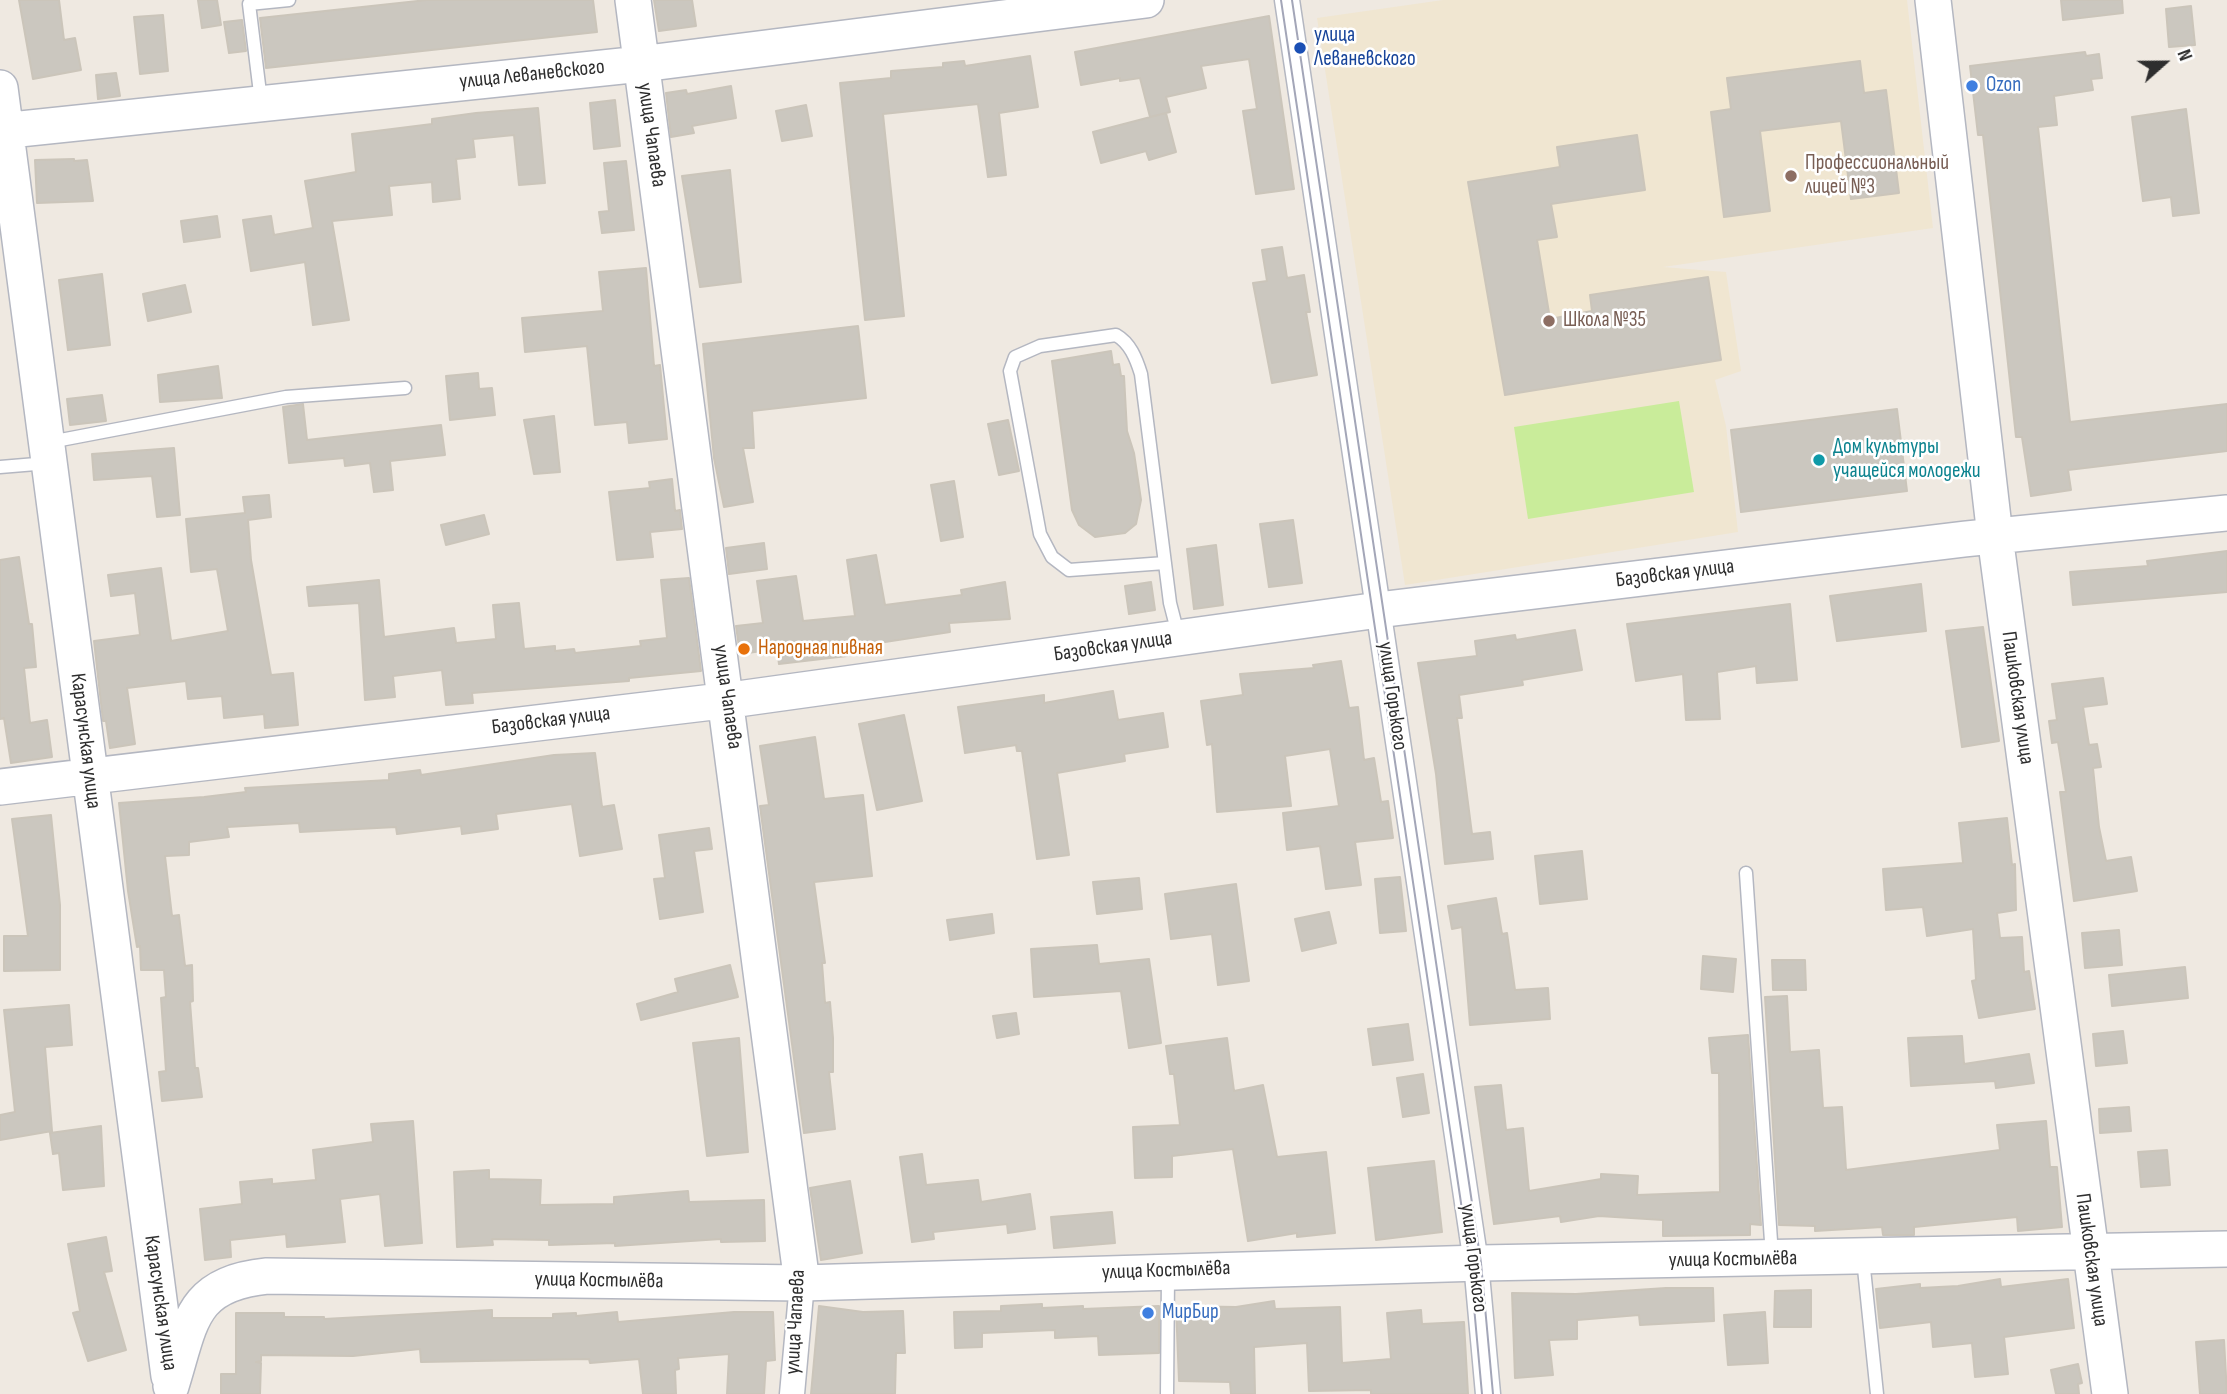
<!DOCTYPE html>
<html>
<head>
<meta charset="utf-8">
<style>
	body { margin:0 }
	#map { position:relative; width:2227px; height:1394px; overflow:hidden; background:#efe9e1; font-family:"Sofia Sans Condensed",sans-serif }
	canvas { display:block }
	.north { position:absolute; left:2129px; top:28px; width:70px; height:70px; -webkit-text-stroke:5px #fff; paint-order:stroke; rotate:69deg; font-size:19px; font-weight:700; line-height:28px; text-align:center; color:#2e2e2e }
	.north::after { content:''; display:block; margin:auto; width:24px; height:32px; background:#2e2e2e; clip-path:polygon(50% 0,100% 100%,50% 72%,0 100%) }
</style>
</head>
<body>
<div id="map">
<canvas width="2227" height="1394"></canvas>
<div class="north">N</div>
</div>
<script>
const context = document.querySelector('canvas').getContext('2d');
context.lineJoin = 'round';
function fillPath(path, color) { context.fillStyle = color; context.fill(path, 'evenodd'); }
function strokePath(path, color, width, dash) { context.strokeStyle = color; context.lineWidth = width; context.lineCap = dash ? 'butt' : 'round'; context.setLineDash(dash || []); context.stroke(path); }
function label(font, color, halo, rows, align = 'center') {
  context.font = font + ' "Sofia Sans Condensed",sans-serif'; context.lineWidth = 5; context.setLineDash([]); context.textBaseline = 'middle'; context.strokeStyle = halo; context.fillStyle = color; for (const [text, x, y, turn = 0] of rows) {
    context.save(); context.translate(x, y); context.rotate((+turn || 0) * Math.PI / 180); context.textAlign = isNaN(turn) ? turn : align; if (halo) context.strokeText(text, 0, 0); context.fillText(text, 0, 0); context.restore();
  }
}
const education = new Path2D(`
	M 1443,0 L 1907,0 L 1933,228 L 1663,267 L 1726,272 L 1741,371 L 1715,380 L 1726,426 L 1738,532 L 1405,585 L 1317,18 Z`);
const pitch = new Path2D(`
	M 1679,401 L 1694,492 L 1528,519 L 1514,427 Z`);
const building = new Path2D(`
	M 19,0 L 59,0 L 64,40 L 75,38 L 81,70 L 33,79 Z
	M 198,0 L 217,0 L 221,25 L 202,28 Z
	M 427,0 L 593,0 L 597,32 L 266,68 L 260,18 Z
	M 654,0 L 692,0 L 696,26 L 659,31 Z
	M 2061,0 L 2122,0 L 2123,13 L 2063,20 Z
	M 2191,6 L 2195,45 L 2169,47 L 2166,9 Z
	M 163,15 L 168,71 L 140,74 L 134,17 Z
	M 1269,16 L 1294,189 L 1256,194 L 1243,111 L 1257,109 L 1249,59 L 1201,66 L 1206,88 L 1166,97 L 1170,112 L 1150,117 L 1140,78 L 1120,81 L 1120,78 L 1081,85 L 1075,52 Z
	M 242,20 L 246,51 L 229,53 L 224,22 Z
	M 2085,52 L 2086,56 L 2099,54 L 2102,78 L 2091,79 L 2093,90 L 2054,96 L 2057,125 L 2038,127 L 2070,422 L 2227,404 L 2227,451 L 2068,470 L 2071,490 L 2031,496 L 2022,437 L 2016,437 L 1983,135 L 1978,135 L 1970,66 Z
	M 1030,56 L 1038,107 L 999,113 L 1006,175 L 988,177 L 978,104 L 883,114 L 904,316 L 865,320 L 840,83 L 891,78 L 891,71 L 943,67 L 943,63 L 964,61 L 965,66 Z
	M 1860,61 L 1864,93 L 1886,90 L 1899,193 L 1851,199 L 1841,121 L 1760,131 L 1770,211 L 1724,217 L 1711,112 L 1731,109 L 1727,78 Z
	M 116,73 L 120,96 L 98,99 L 96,75 Z
	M 731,86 L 736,118 L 692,126 L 694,133 L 671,137 L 666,93 L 686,90 L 687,94 Z
	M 615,100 L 620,146 L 594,149 L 590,103 Z
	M 806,105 L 812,136 L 782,141 L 776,111 Z
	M 538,108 L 545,183 L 519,185 L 514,135 L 473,139 L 475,157 L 456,159 L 460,199 L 433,202 L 432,182 L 389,186 L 392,215 L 332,221 L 349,320 L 313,325 L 305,262 L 251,271 L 243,220 L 271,216 L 274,235 L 313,228 L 305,181 L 356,172 L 352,134 L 432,124 L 432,119 L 476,113 Z
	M 2186,109 L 2199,213 L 2173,216 L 2171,197 L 2143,201 L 2132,117 Z
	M 1166,113 L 1176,152 L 1149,160 L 1146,151 L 1101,163 L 1093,132 Z
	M 1637,135 L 1645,190 L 1551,204 L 1557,237 L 1537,240 L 1550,319 L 1592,311 L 1590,295 L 1708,277 L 1721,360 L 1505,395 L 1468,182 L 1560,167 L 1557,147 Z
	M 74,159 L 74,161 L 87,160 L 93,201 L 37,203 L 35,160 Z
	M 626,161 L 634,230 L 602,233 L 599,212 L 609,211 L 604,163 Z
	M 730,170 L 741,282 L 700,287 L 682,176 Z
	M 217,216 L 220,237 L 184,242 L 181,221 Z
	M 1282,247 L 1287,278 L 1304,275 L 1310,312 L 1306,312 L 1317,375 L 1272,383 L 1253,283 L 1267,281 L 1262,250 Z
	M 646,268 L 654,366 L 660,365 L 667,439 L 629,443 L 627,422 L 595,425 L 587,346 L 525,352 L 522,318 L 603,311 L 599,272 Z
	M 102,274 L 110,345 L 68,350 L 59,280 Z
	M 185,285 L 191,312 L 148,321 L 143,294 Z
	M 858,326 L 866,398 L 752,411 L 754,448 L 743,448 L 753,502 L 724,507 L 714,458 L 703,344 Z
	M 1111,351 L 1113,365 L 1119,364 L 1121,376 L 1124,376 L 1127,431 L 1134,453 L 1141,500 L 1136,524 L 1125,533 L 1095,537 L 1079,525 L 1072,510 L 1052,361 Z
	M 218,366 L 222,398 L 160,402 L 158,375 Z
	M 478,373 L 479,389 L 492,388 L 495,415 L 450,420 L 446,376 Z
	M 102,395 L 106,421 L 70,425 L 67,399 Z
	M 303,404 L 307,440 L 441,425 L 445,455 L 390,461 L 393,490 L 374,492 L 370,463 L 345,466 L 344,458 L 289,463 L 283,407 Z
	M 1897,409 L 1907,491 L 1741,512 L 1731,430 Z
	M 554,416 L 560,472 L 534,474 L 524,420 Z
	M 1008,420 L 1019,471 L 999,475 L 988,424 Z
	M 174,448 L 180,515 L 157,517 L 152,476 L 94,480 L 92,454 Z
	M 672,479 L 675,511 L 680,510 L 682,529 L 650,532 L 653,557 L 617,560 L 609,492 L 650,488 L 649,482 Z
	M 954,481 L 963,537 L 941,541 L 931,485 Z
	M 269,495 L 271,517 L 248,520 L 251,560 L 271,675 L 293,673 L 298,725 L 265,728 L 264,714 L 224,718 L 222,696 L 188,699 L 186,681 L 127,688 L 135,744 L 110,748 L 106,721 L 103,721 L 94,641 L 140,635 L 135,593 L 111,596 L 108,575 L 161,568 L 171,641 L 228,631 L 217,569 L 191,572 L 186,519 L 245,513 L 243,497 Z
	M 484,515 L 489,534 L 446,545 L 441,525 Z
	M 1293,520 L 1302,583 L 1269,587 L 1260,524 Z
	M 764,543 L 767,569 L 729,574 L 726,548 Z
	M 1216,545 L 1223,605 L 1194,609 L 1187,549 Z
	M 2227,551 L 2227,592 L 2073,605 L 2070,572 L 2148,566 L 2147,561 Z
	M 876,555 L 885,605 L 962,595 L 961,590 L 1005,582 L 1010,619 L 949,623 L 950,632 L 846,648 L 847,656 L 779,664 L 777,649 L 740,654 L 736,626 L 763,623 L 757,581 L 796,576 L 803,621 L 855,616 L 847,560 Z
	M 19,557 L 29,624 L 32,624 L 36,667 L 24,668 L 30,723 L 47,720 L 52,757 L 11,763 L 4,718 L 0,719 L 0,560 Z
	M 689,578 L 701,671 L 629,678 L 629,681 L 472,693 L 473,703 L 446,705 L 442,670 L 393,676 L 395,697 L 365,700 L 359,603 L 309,606 L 307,587 L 379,580 L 384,637 L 454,628 L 456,643 L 496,639 L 493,605 L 519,603 L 524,649 L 555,646 L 555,651 L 574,649 L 575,653 L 641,646 L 640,641 L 667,638 L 661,580 Z
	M 1151,582 L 1155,610 L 1129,614 L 1125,586 Z
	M 1921,584 L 1926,631 L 1837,641 L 1830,596 Z
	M 1790,604 L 1797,680 L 1757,683 L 1756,666 L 1717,672 L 1720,719 L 1686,720 L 1683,674 L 1636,681 L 1627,624 Z
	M 1983,627 L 1999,741 L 1962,747 L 1946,631 Z
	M 1575,630 L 1582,670 L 1522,680 L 1523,685 L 1459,695 L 1462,718 L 1457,718 L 1472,834 L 1490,832 L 1493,859 L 1445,864 L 1436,774 L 1418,663 L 1477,656 L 1475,641 L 1515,635 L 1516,640 Z
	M 1341,661 L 1349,708 L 1358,707 L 1364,760 L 1374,758 L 1381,802 L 1388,801 L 1393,838 L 1355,842 L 1361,885 L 1326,889 L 1320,846 L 1287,850 L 1283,813 L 1339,806 L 1330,749 L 1285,756 L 1291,806 L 1217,812 L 1212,744 L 1207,745 L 1201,701 L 1243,695 L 1240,674 L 1314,668 L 1313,665 Z
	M 2103,678 L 2107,704 L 2083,707 L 2089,745 L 2097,744 L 2101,767 L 2093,768 L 2099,827 L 2106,861 L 2131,857 L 2137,891 L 2074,901 L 2060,792 L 2066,792 L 2058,742 L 2052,743 L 2049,721 L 2057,720 L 2052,684 Z
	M 1113,691 L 1118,720 L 1163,713 L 1168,747 L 1124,754 L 1125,761 L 1057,773 L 1069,855 L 1037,859 L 1022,751 L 1017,751 L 1016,745 L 965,753 L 958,707 L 1044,695 L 1044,703 Z
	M 904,715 L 922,801 L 877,810 L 859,724 Z
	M 815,737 L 824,799 L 863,795 L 872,876 L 814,882 L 825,963 L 822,963 L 825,1003 L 830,1002 L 833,1038 L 833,1072 L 829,1072 L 835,1129 L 804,1133 L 760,806 L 769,805 L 760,746 Z
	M 595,753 L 602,807 L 614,805 L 622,849 L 580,856 L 572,804 L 496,814 L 498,829 L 462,834 L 461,826 L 397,834 L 396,827 L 300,832 L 299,823 L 227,827 L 229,837 L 189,842 L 189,855 L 165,856 L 172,916 L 179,915 L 185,966 L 192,965 L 193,1001 L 190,1002 L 195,1068 L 198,1068 L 202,1097 L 162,1101 L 159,1072 L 166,1071 L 161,998 L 166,997 L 164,970 L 141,970 L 140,946 L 137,947 L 128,891 L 119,803 L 204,797 L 246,792 L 245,788 L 389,780 L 389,774 L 420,770 L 421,775 L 554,755 Z
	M 51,815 L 60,905 L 60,970 L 4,971 L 4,936 L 28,936 L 12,819 Z
	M 2007,818 L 2012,865 L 2015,864 L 2016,910 L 1997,913 L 2000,938 L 2022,937 L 2024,972 L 2029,971 L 2035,1009 L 1979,1018 L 1972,981 L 1976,980 L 1973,929 L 1927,936 L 1923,907 L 1886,910 L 1883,869 L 1963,863 L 1959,823 Z
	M 709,828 L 712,849 L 694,851 L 703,912 L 660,919 L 654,879 L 665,878 L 659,835 Z
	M 1582,851 L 1587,899 L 1540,904 L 1535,856 Z
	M 1400,877 L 1406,931 L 1380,933 L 1375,879 Z
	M 1139,878 L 1142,909 L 1097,914 L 1093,882 Z
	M 1236,884 L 1249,981 L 1218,985 L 1212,934 L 1171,939 L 1165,894 Z
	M 1496,898 L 1502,934 L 1507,933 L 1515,990 L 1548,988 L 1550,1019 L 1470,1025 L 1462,927 L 1452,929 L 1448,906 Z
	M 1329,912 L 1336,943 L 1302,951 L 1295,919 Z
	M 992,914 L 994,933 L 950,940 L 947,920 Z
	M 2119,930 L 2122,965 L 2085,968 L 2082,933 Z
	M 1097,945 L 1099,964 L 1149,959 L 1161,1043 L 1129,1048 L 1121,991 L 1034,997 L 1031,949 Z
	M 1703,956 L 1736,959 L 1733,992 L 1701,989 Z
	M 1772,960 L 1805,960 L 1806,990 L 1773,990 Z
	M 730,965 L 738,997 L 641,1020 L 637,1004 L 678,992 L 675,979 Z
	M 2185,967 L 2188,998 L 2112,1006 L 2109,975 Z
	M 1787,996 L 1790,1052 L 1819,1050 L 1823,1108 L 1842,1107 L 1846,1170 L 2000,1150 L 1997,1125 L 2046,1121 L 2050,1167 L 2057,1167 L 2062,1227 L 2018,1231 L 2017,1217 L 1914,1227 L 1914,1235 L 1883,1235 L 1882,1227 L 1815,1231 L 1815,1226 L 1779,1225 L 1765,997 Z
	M 69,1005 L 72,1045 L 45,1047 L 52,1131 L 0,1140 L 0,1115 L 15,1112 L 4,1010 Z
	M 1016,1013 L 1019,1034 L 997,1038 L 993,1016 Z
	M 1408,1024 L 1413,1060 L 1373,1065 L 1368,1029 Z
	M 2123,1031 L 2127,1063 L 2096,1066 L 2093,1034 Z
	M 1748,1035 L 1761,1225 L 1750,1224 L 1750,1235 L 1663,1236 L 1663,1220 L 1599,1216 L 1561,1222 L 1560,1216 L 1494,1224 L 1475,1087 L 1501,1085 L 1506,1130 L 1523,1128 L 1529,1191 L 1601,1179 L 1601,1174 L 1638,1176 L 1637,1195 L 1720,1192 L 1719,1073 L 1712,1073 L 1709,1038 Z
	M 1962,1036 L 1964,1064 L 2029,1054 L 2034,1083 L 1996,1088 L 1995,1081 L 1911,1086 L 1908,1038 Z
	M 739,1038 L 748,1152 L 707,1156 L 693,1043 Z
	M 1227,1038 L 1234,1091 L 1263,1085 L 1277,1157 L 1326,1152 L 1335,1233 L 1297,1237 L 1297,1233 L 1248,1241 L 1233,1149 L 1172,1156 L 1172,1177 L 1135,1178 L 1133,1127 L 1180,1125 L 1174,1074 L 1170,1074 L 1166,1046 Z
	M 1423,1074 L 1429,1113 L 1403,1117 L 1397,1078 Z
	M 2129,1107 L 2131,1131 L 2100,1133 L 2099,1109 Z
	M 413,1121 L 422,1243 L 385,1246 L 380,1194 L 340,1199 L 345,1242 L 287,1247 L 286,1234 L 230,1240 L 231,1257 L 205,1260 L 200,1209 L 242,1204 L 240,1182 L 272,1179 L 272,1184 L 316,1180 L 313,1150 L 373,1142 L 371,1124 Z
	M 101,1126 L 104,1186 L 63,1190 L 59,1153 L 53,1154 L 50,1133 Z
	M 2167,1150 L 2170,1185 L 2141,1187 L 2138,1152 Z
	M 922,1154 L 926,1185 L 978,1180 L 981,1202 L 1030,1194 L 1035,1229 L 1008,1233 L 1007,1224 L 933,1232 L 934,1239 L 912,1242 L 900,1157 Z
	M 1434,1161 L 1442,1232 L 1376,1240 L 1368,1168 Z
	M 489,1170 L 489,1179 L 541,1180 L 540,1205 L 614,1204 L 614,1197 L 688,1191 L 689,1202 L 764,1200 L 765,1241 L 721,1242 L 721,1239 L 615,1246 L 615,1243 L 549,1245 L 549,1240 L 492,1239 L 493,1245 L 457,1247 L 454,1172 Z
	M 850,1181 L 862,1253 L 821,1260 L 810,1188 Z
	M 1112,1212 L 1115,1243 L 1054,1248 L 1051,1217 Z
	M 106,1237 L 112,1271 L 104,1272 L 126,1350 L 88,1361 L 73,1313 L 80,1311 L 68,1244 Z
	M 2000,1279 L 2001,1287 L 2068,1279 L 2074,1328 L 2004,1337 L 2008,1374 L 1975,1377 L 1972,1343 L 1933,1347 L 1931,1322 L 1880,1328 L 1876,1289 L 1920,1284 L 1920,1288 L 1958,1286 Z
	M 1666,1288 L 1713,1288 L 1714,1321 L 1640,1325 L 1639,1315 L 1577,1320 L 1577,1339 L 1549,1340 L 1553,1375 L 1515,1378 L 1512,1293 L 1576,1294 Z
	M 1811,1290 L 1811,1327 L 1774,1327 L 1775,1291 Z
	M 1274,1301 L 1275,1309 L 1340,1307 L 1342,1363 L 1391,1359 L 1387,1313 L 1421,1310 L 1422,1324 L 1464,1322 L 1468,1394 L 1371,1394 L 1371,1390 L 1309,1391 L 1307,1343 L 1254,1347 L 1255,1394 L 1231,1394 L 1230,1382 L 1179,1381 L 1176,1306 L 1236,1307 Z
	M 1042,1304 L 1042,1308 L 1083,1306 L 1083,1309 L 1159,1306 L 1159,1353 L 1099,1355 L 1098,1336 L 1055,1338 L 1055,1330 L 982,1333 L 982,1347 L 955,1348 L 954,1312 L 1001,1311 L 1001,1306 Z
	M 819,1306 L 863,1312 L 903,1311 L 905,1353 L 896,1353 L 895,1394 L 811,1394 Z
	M 492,1310 L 492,1318 L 553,1318 L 553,1314 L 576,1313 L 576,1316 L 617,1312 L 618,1322 L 734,1312 L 773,1312 L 775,1360 L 766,1361 L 764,1394 L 727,1394 L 729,1354 L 678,1358 L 679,1369 L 675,1370 L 676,1394 L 643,1394 L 639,1359 L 590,1363 L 589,1359 L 421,1362 L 420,1349 L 353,1356 L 261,1355 L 261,1361 L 256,1362 L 261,1363 L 260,1394 L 221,1394 L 221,1374 L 236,1374 L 236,1313 L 284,1313 L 284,1317 L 324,1317 L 324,1319 Z
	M 1765,1312 L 1768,1363 L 1728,1365 L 1724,1315 Z
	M 2224,1340 L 2227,1394 L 2200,1394 L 2196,1342 Z
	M 2078,1364 L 2082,1383 L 2078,1384 L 2079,1394 L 2056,1394 L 2051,1370 Z`);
const lane = new Path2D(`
	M 261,101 L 249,4 L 289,0
	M 50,442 L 286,397 L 405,388
	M 0,467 L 48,463
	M 1165,563 L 1069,570 L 1052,557 L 1040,534 L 1010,371 L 1015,357 L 1040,346 L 1116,335 C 1130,343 1136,358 1141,374 L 1170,603 L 1178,634
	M 1746,873 L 1772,1256
	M 1863,1259 L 1877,1394
	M 1167,1394 L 1168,1275`);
const street = new Path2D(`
	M 1287,0 L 1476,1263 L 1488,1394
	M 792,1394 L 802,1283`);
const secondary = new Path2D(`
	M 633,0 L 802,1283
	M 1933,0 L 1995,536 L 2110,1394
	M 0,88 L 169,1376
	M 0,131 L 641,64 L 1146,0
	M 0,787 L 738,699 L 1386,609 L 1965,539 L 2227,513
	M 171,1386 C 191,1322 190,1284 267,1276 L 802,1283 L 1481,1263 L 2227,1249`);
const tram = new Path2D(`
	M 1281,0 L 1470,1263 L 1482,1394
	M 1292,0 L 1481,1263 L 1493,1394`);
const markers = [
	[1300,48,7,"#1a4fb4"],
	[1972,86,7,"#3f7fe0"],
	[1791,176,7,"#8d6e63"],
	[1549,321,7,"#8d6e63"],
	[1819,460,7,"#0f9aa8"],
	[744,649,7,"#e8710a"],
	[1148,1313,7,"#3f7fe0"]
];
const transitNames = [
	["улица",1314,36],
	["Леваневского",1314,60]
];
const streetNames = [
	["улица Леваневского",532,75,-6],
	["улица Чапаева",651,135,82],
	["Базовская улица",1675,574,-7],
	["Базовская улица",1113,647,-8],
	["улица Горького",1392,696,82],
	["улица Чапаева",727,697,82],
	["Пашковская улица",2017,698,82],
	["Базовская улица",551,721,-7],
	["Карасунская улица",85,741,83],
	["улица Горького",1473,1258,83],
	["улица Костылёва",1733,1260,-1],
	["Пашковская улица",2091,1260,82],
	["улица Костылёва",1166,1271,-2],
	["улица Костылёва",599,1281,1],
	["Карасунская улица",160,1303,82],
	["улица Чапаева",796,1322,-87]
];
const shopNames = [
	["Ozon",1986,86],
	["МирБир",1162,1313]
];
const educationNames = [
	["Профессиональный",1805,164],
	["лицей №3",1805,188],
	["Школа №35",1563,321]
];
const cultureNames = [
	["Дом культуры",1833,448],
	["учащейся молодежи",1833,472]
];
const foodNames = [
	["Народная пивная",758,649]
];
fillPath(education, '#f0e6d1');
fillPath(pitch, '#c9ec9a');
fillPath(building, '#cbc7bf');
strokePath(building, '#cbc5ba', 2);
strokePath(lane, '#b4b7c1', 15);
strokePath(street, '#b4b7c1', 27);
strokePath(secondary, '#b4b7c1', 38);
strokePath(lane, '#fff', 12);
strokePath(street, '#fff', 24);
strokePath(secondary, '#fff', 35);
strokePath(tram, '#a3a6b8', 2);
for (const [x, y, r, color] of markers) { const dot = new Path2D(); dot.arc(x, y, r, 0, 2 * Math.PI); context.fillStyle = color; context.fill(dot); strokePath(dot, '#fff', 2.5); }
label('21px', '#164399', '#fff', transitNames, 'left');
label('21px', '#2e2e2e', '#fff', streetNames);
label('21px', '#366cbe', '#fff', shopNames, 'left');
label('21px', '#785e54', '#fff', educationNames, 'left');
label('21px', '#0d838f', '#fff', cultureNames, 'left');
label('21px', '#c56008', '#fff', foodNames, 'left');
</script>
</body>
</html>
